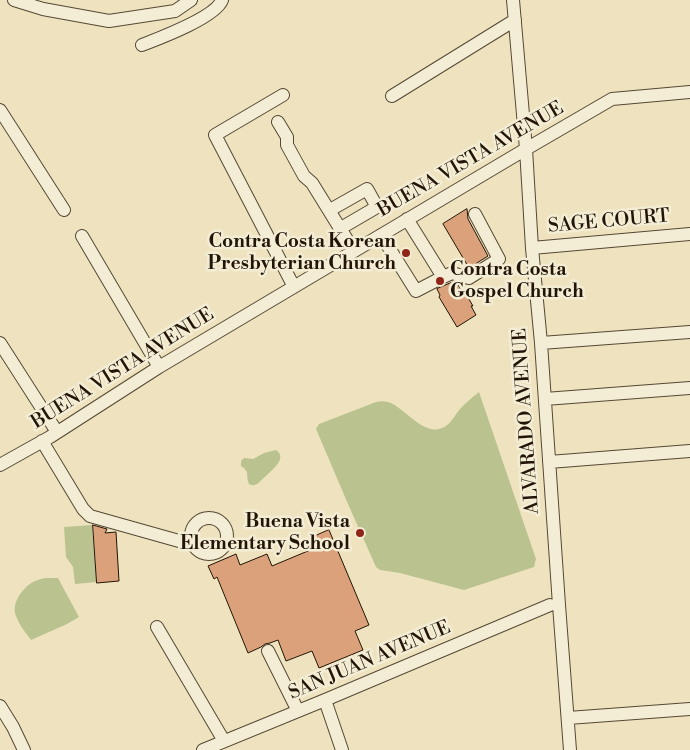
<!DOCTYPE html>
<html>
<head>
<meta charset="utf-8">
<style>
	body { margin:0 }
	canvas { display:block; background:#eee3be }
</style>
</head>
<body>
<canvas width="690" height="750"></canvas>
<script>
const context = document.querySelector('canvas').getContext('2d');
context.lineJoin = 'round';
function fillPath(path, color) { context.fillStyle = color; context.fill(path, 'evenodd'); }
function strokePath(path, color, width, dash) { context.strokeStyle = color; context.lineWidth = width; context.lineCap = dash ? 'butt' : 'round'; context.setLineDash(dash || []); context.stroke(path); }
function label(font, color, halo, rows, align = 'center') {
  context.font = font + ' "Libre Bodoni",serif'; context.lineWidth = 5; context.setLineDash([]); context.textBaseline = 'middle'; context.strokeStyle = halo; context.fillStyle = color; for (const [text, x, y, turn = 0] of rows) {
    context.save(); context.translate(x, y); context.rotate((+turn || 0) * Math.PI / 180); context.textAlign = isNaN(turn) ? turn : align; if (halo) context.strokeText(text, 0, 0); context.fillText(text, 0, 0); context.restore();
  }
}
const green = new Path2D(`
	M 479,392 L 536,559 L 534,567 L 464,590 L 400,573 L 380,570 L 376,567 L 348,504 L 316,429 L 319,424 L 376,402 C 380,401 384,401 388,402 C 405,407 425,440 446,426 C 452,422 456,413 461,408 C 466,402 473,397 479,392 Z
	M 276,450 C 288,458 272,470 266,476 C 263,478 260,482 257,484 C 253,486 252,485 249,484 C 245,474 251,473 241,466 L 241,461 L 244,458 L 253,459 L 264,453 Z
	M 92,525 L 97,582 L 75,584 L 73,567 L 66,557 L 64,527 Z
	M 45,578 L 58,578 L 79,617 L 67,624 L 31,640 C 26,633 19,625 16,616 C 11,604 22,588 33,582 C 36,580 41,579 45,578 Z`);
const building = new Path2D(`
	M 467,209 L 468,219 L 488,256 L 469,268 L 443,224 Z
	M 453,282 L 457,283 L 461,290 L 463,289 L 473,306 L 471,306 L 476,315 L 457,327 L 439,297 L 440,295 L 437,289 Z
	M 93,525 L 107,529 L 105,533 L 116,532 L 119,581 L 97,583 Z
	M 329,530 L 369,625 L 355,631 L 363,650 L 319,668 L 312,651 L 286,661 L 278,640 L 270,643 L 265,644 L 261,647 L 248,653 L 217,577 L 214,579 L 208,566 L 236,554 L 240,565 L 267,554 L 272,566 L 315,548 L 311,538 Z`);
const minor = new Path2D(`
	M 14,0 L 43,9 L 109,21 L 175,11 L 191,0
	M 513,0 L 526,149 L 532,248 L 541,343 L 559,605 L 570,750
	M 142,45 C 160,38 216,17 222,0
	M 283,95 L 215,135 L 294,287
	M 392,96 L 515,20
	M 0,110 L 64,210
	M 278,122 L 287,137 L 287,145 L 304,176 L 312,183 L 354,251
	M 330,210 L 367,189 L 377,207 L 341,228
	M 381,235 L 416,291 L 443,277 L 407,219
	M 82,236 L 159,367
	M 532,248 L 690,234
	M 443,277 L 452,273 L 469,278 L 499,259 L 475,214
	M 0,343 L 57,432
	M 541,343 L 690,332
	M 545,399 L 690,388
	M 42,441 L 83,509 L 90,516 L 179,541 L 191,539
	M 549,462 L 690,451
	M 0,465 L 50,437 L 159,367 L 526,149 L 612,99 L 690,92
	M191 536a18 18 0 1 1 36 0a18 18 0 1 1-36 0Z
	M 157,627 L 224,741
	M 268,651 L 298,711
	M 325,700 L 342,750
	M 0,706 L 13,727 L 24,750
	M 568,718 L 690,709
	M 203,750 L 325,700 L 550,605`);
const markers = [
	[406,253,5,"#8f2418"],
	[440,281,5,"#8f2418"],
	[360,533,5,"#8f2418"]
];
const streetNames = [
	["BUENA VISTA AVENUE",471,160,-30],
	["SAGE COURT",609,222,-5],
	["BUENA VISTA AVENUE",123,369,-32],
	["ALVARADO AVENUE",527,421,-94],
	["SAN JUAN AVENUE",370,661,-23]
];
const poiNames = [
	["Contra Costa Korean",396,242],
	["Presbyterian Church",396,264],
	["Contra Costa",450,270,"left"],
	["Gospel Church",450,292,"left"],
	["Buena Vista",350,522],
	["Elementary School",350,544]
];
fillPath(green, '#bac390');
fillPath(building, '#daa17a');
strokePath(building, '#221406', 1);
strokePath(minor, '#554834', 14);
strokePath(minor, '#f4edd5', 12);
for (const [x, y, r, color] of markers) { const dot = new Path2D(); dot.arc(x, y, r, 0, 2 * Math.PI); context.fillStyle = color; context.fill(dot); strokePath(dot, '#f4edd5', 2); }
label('19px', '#221406', '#f4edd5', streetNames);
label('bold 19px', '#221406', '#f4edd5', poiNames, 'right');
</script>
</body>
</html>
